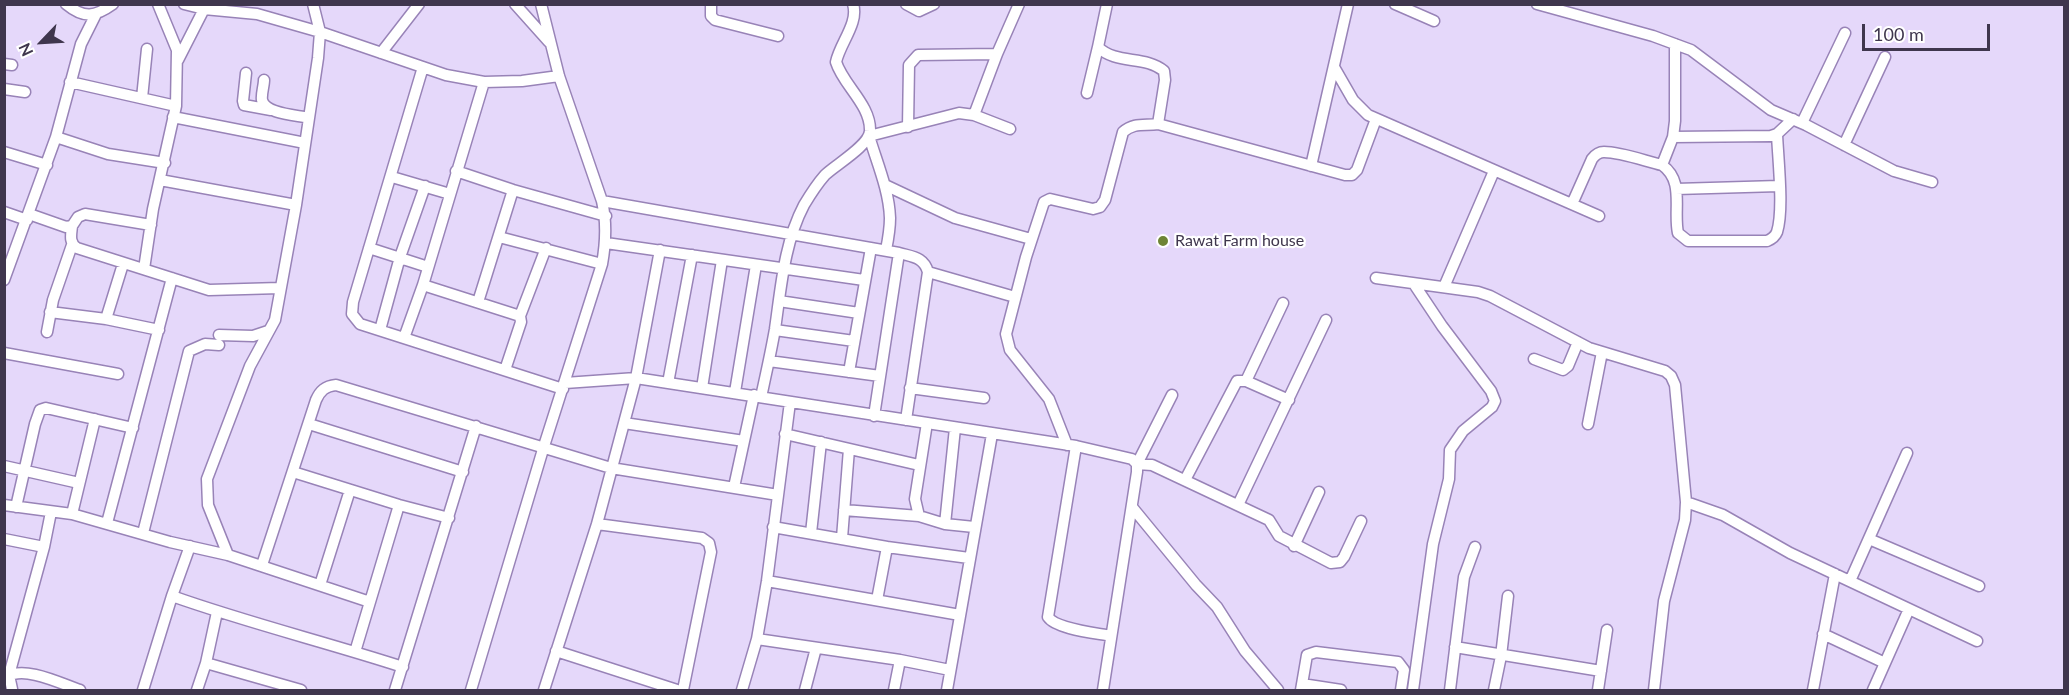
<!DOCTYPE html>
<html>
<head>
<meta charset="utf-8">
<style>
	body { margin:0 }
	#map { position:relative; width:2069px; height:695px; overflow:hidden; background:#e5d8fa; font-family:Lato,sans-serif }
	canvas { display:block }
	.frame { position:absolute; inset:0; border:6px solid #3f364d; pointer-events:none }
	.north { position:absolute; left:12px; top:12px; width:60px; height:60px; -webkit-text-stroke:4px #fff; paint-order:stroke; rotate:245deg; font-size:16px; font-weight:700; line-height:24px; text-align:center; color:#3f364d }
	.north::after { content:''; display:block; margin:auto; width:21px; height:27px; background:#3f364d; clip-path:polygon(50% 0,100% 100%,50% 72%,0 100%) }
	.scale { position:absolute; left:1862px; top:24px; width:128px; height:27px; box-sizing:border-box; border:3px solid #3f364d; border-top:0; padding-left:8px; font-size:18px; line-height:21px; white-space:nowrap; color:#3f364d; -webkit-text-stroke:4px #fff; paint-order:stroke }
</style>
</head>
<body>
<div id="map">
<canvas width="2069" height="695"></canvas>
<div class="frame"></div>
<div class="north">N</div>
<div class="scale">100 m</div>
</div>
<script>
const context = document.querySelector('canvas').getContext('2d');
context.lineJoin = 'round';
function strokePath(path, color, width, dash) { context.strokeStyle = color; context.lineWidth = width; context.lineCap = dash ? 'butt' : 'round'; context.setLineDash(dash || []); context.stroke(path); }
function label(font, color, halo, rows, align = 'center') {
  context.font = font + ' Lato,sans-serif'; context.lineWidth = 4.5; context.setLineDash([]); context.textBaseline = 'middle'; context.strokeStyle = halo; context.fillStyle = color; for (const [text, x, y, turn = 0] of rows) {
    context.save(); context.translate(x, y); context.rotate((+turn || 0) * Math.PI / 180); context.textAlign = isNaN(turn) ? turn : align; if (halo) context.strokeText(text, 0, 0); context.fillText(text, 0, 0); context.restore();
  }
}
const minor = new Path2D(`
	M 66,4 C 84,19 95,17 113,4
	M 184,4 L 204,9 L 257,14 L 320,32 L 446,75 L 484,82 L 522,81 L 559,76
	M 515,4 L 549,42
	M 711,4 L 711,16 L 715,20 L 778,36
	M 906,4 L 919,11 L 934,4
	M 1107,4 L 1098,47 C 1116,65 1145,55 1164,71 L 1165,80 L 1158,124
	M 1395,4 L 1434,21
	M 1537,4 L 1653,36 L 1691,50 L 1771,110 L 1806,125 L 1894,171 L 1932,182
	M 381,53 L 419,4
	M 178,60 L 204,9
	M 4,64 L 12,65
	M 423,67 L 353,302 L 352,314 L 360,324 L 563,389
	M 1334,67 L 1353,100 L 1368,115 L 1599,216
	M 246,73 L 243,101 L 244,105 L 271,110
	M 264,80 C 264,86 261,94 262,100 C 265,114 297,115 309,118
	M 70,82 L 176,106
	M 4,89 L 25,92
	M 1087,93 L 1098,47
	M 142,98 L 147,49
	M 974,115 L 997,54 L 1019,4
	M 173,117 L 305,143
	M 1802,123 L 1845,33
	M 908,127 L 909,65 L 918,55 L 997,54
	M 56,137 L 108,154 L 165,163
	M 1673,137 L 1771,136 L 1777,134 L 1793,119
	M 1844,145 L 1885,57
	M 4,152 L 47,165
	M 1662,165 L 1673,137 L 1675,121 L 1675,44
	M 1311,166 L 1348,4
	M 456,171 L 513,190 L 606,216
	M 392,177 L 450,194
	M 160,180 L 296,205
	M 885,185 L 955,218 L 1031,239
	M 1676,189 L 1779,186
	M 602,201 L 899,253 C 913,257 924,257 928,272 L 906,420
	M 1572,204 L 1592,159 C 1595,155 1598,152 1604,152 C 1621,152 1645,161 1662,165 C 1685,181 1673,210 1678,233 L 1688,241 L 1767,241 C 1772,239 1775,237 1777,232 C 1784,210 1778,159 1777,134
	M 4,212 L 27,220
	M 29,214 L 66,227 L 72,226 L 78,217 L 85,214 L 151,225
	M 72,226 C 71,235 69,243 77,248 L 209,290 L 280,288
	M 499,237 L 602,264
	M 606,243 L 864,280
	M 369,248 L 428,267
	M 886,250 C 888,240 890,229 890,218 C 889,190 877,163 869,136 L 959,113 L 974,115 L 1010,129
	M 144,269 L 153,209 L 176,106 L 177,50 L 158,4
	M 928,272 L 1015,297
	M 1376,278 L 1478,292 L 1490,296 L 1589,348 L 1665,371 L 1671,376 L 1675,385 L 1686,502 L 1685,520 L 1664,601 L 1654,690
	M 4,280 L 56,137 L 81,44 L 96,14
	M 423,285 L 520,316 L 521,322 L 505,370
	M 1444,287 L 1494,171
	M 779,301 L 859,313
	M 478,302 L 513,190
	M 50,312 L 106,319 L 159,330
	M 520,316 L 546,248
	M 106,319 L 123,264
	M 380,330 L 400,257 L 425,186
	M 775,330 L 854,341
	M 47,332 L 53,300 L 72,245
	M 219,335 L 253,336 L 268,331
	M 404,338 L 423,285 L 484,82
	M 4,353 L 118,374
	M 1534,359 L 1563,370 L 1568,366 L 1578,342
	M 769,361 L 880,376
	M 849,372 L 871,248
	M 1246,381 L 1283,303
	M 565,383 L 636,378 L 1076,446 L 1132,459 L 1137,464 L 1137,472 L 1103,690
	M 668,383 L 692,255
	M 702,388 L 722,260
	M 910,388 L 984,398
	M 735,392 L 756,265
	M 1172,395 L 1137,464 L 1152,465 L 1269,520 L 1279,536 L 1331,563 L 1340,562 L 1344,557 L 1361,521
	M 761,397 C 766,374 771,352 775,329 C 781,288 784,243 804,205 C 810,195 817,184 825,175 C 835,165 869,146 870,131 C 871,105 843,85 836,62 C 840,43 859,23 853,4
	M 874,416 L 899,253
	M 624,423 L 744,441
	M 927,423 L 915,499 L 919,516 L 945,524 L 974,527
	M 309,424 L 463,472
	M 1588,424 L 1602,352
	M 785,434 L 919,465
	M 1067,445 L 1049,399 L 1010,350 L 1006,334 L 1026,257 L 1044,202 L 1050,199 L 1093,209 L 1100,207 L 1105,200 L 1123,132 C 1134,122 1145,126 1158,124 L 1345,175 L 1352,175 L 1357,170 L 1376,119
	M 1076,446 L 1048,617 C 1056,629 1096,633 1111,636
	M 4,466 L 79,483
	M 293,472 L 399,505 L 449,518
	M 1185,480 L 1237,381 L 1246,381 L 1289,400
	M 734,487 L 754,395
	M 1686,502 L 1723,515 L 1790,553 L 1977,641
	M 4,505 L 72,514 L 170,542 L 228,555 L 370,602
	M 1238,505 L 1326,320
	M 16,507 L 35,424 L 40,410 L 46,408 L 133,428
	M 1132,507 L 1196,585 L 1217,607 L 1245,651 L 1278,690
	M 844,510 L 919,516
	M 72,514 L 95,419
	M 107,523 L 172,278
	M 597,524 L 702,538 L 709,543 L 711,552 L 683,690
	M 945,524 L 955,428
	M 773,527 L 887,547 L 969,558
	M 143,533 L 189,351 L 205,344 L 219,345
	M 811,533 L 821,442
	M 842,538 L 849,449
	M 4,539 L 44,547
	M 1869,539 L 1979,586
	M 1294,546 L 1319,492
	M 228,555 L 208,505 L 207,479 L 250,366 L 275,320 L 296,205 L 318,58 L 320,32 L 313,4
	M 262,565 L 316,400 C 320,391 325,386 336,385 L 611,468 L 778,495
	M 767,581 L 960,615
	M 1850,581 L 1907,453
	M 320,585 L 350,490
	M 172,596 C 248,623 326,642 403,667
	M 877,600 L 887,547
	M 1823,634 L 1885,663
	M 757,639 L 900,660 L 950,670
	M 1455,647 L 1601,671
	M 556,651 L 677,690
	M 355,652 L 399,505
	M 206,663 L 301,690
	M 7,677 C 24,665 62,684 80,690
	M 1302,684 L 1341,690
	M 12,689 L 9,675 L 44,547 L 51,512
	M 143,690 L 172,596 L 190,546
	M 197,690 L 206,663 L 217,612
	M 395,690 L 476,426
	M 471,690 L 544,446 L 602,264 C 606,242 607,223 602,201 L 559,76 L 541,4
	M 544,690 L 597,524 L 636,378 L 660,250
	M 742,690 L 757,639 L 767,581 L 790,402
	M 805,690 L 816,648
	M 894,690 L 900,660
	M 947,690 L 992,434
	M 1301,690 L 1307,655 L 1316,652 L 1398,662 L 1404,670 L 1401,690
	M 1413,690 L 1433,544 L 1449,479 L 1450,450 L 1463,431 L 1492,407 L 1495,401 L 1491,391 L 1442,326 L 1414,284
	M 1450,690 L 1464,577 L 1475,547
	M 1494,690 L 1501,656 L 1508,596
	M 1598,690 L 1607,630
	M 1813,690 L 1835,574
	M 1873,690 L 1909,609`);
const markers = [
	[1163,241,6,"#6e8435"]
];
const poiNames = [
	["Rawat Farm house",1175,241]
];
strokePath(minor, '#9883b7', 13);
strokePath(minor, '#fff', 10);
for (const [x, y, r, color] of markers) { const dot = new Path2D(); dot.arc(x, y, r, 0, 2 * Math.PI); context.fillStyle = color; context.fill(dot); strokePath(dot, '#fff', 2); }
label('16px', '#3f364d', '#fff', poiNames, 'left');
</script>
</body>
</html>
